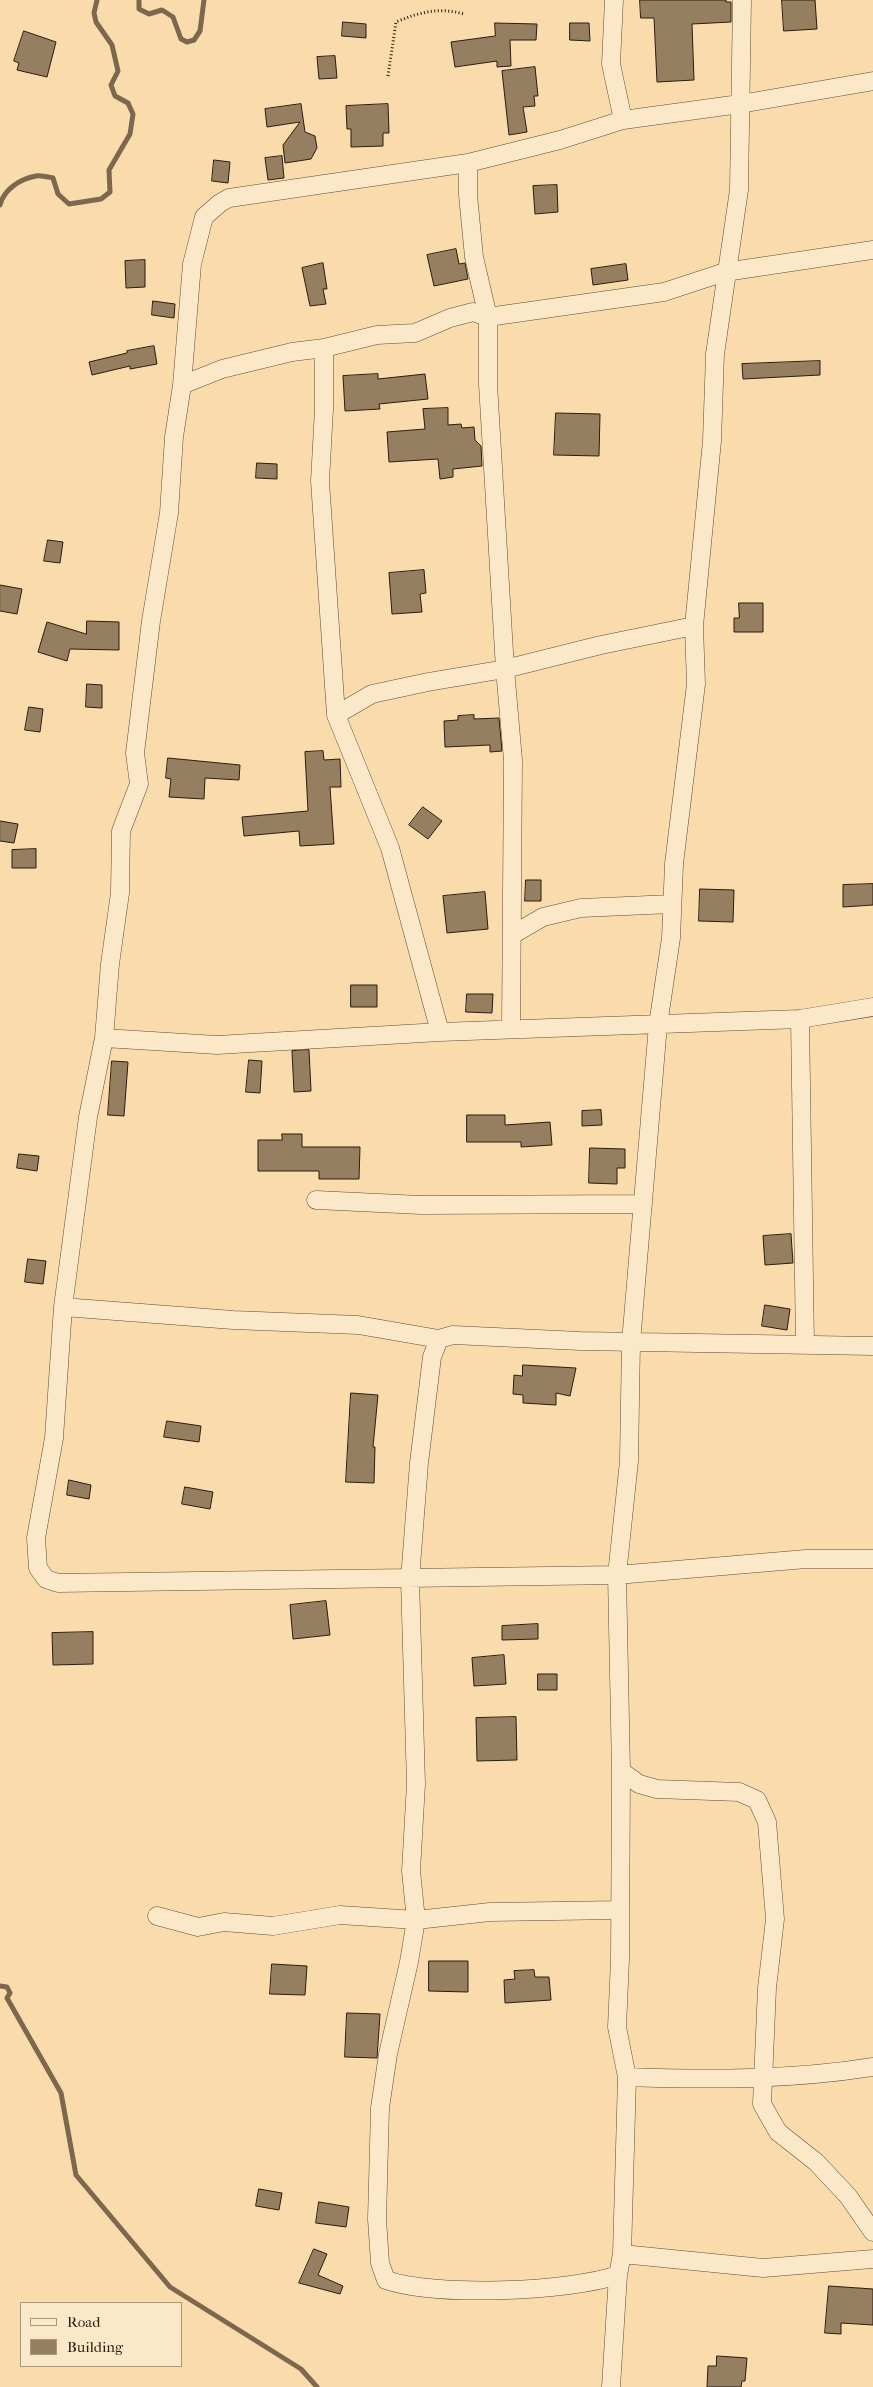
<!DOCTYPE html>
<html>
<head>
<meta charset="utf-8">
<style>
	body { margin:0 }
	#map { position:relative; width:873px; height:2387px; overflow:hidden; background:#f9dbac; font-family:"IM FELL French Canon",serif }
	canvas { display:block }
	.legend { position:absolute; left:20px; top:2302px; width:162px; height:65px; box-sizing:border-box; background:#fbe8c9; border:1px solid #a8967f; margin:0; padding:6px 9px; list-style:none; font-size:15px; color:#2b1c0f }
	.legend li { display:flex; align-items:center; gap:10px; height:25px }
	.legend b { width:25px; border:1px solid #a8967f }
</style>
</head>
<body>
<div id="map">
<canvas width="873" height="2387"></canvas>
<ul class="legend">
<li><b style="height:6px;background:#fbe8c9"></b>Road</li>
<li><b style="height:14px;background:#967f61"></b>Building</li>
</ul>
</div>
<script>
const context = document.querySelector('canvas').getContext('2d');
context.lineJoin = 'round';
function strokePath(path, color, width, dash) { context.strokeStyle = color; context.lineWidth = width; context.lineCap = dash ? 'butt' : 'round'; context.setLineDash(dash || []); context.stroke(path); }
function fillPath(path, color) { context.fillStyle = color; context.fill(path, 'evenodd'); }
const stream = new Path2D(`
	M 139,0 L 139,9 L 149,14 L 162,10 L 173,17 L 181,39 L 187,42 L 194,40 L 200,31 L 204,0
	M 0,205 C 4,189 20,179 36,176 C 41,175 48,177 53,178 L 58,194 L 69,204 L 101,199 L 110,192 L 109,170 L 130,134 L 133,114 L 128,103 L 115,96 L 111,85 L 118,71 L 112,45 L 96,22 L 94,13 L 97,0
	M 0,1986 L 7,1987 L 10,1993 L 7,1998 L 61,2093 L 76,2175 L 170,2287 L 301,2369 L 317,2387`);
const building = new Path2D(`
	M 640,0 L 726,0 L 726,2 L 731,2 L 731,22 L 692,24 L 694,80 L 657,82 L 654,18 L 641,18 Z
	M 782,0 L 815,0 L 817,29 L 784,31 Z
	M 343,22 L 366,24 L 366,38 L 342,36 Z
	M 495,23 L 537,24 L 536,40 L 510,40 L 511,66 L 497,67 L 497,61 L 455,67 L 451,42 L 495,36 Z
	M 570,23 L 589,23 L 590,41 L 570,40 Z
	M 24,31 L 56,42 L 47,77 L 17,70 L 19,63 L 14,61 Z
	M 335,56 L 337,78 L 319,79 L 317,57 Z
	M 535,67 L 538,96 L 534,96 L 535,106 L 523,107 L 527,132 L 509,135 L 502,71 Z
	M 301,104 L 305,132 L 315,136 L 317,148 L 311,159 L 285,163 L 283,145 L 300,122 L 267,127 L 265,109 Z
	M 388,104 L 389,133 L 383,133 L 383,146 L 351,147 L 351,129 L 347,129 L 346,106 Z
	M 282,156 L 284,178 L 268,180 L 265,158 Z
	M 214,160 L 230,162 L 228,183 L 212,181 Z
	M 557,185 L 558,212 L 535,214 L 533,186 Z
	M 456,249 L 459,264 L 465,263 L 468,279 L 434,286 L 427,255 Z
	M 145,260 L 145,287 L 126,288 L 125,261 Z
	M 323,263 L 327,289 L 323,289 L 326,304 L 310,306 L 302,268 Z
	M 626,264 L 628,280 L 593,285 L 591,269 Z
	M 153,301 L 175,304 L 174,318 L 152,315 Z
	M 154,346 L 157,364 L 130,369 L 130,366 L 92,375 L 89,362 L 127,353 L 127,351 Z
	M 820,361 L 820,375 L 743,379 L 742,364 Z
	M 378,374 L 378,379 L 425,374 L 428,399 L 379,404 L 380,409 L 345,411 L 343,376 Z
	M 448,408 L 448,425 L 461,424 L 462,428 L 474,427 L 475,440 L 481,446 L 482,466 L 453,469 L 453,477 L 440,479 L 438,459 L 389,462 L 387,432 L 425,429 L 423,409 Z
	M 556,413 L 600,414 L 599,456 L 554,455 Z
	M 257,463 L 277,464 L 277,479 L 256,478 Z
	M 48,540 L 63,542 L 60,563 L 44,561 Z
	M 424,570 L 426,593 L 420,594 L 422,612 L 392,614 L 389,573 Z
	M 0,585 L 22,589 L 17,614 L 0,611 Z
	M 739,603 L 763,603 L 763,632 L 734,632 L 734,618 L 739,618 Z
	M 87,621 L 119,622 L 119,650 L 70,649 L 67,661 L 38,652 L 47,622 L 86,634 Z
	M 87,684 L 102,685 L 102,708 L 86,707 Z
	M 29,707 L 43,709 L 40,732 L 25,730 Z
	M 474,715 L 474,719 L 499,718 L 502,751 L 490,752 L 490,745 L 445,747 L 444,721 L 458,720 L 458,716 Z
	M 323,751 L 324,760 L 340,759 L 341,787 L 330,787 L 334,844 L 300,846 L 299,831 L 244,836 L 242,817 L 308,811 L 305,752 Z
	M 168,758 L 240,765 L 239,780 L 205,778 L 204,799 L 169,797 L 171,779 L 166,778 Z
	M 423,807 L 442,821 L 428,839 L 409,825 Z
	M 0,821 L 18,824 L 14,843 L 0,841 Z
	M 36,849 L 36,868 L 12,868 L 12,850 Z
	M 526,880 L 541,880 L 541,901 L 525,901 Z
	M 873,884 L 873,905 L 843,907 L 843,885 Z
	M 700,889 L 734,890 L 733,922 L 699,921 Z
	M 485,892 L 488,929 L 447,933 L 443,896 Z
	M 351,985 L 377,985 L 377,1007 L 351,1007 Z
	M 467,994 L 493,994 L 492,1013 L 466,1012 Z
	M 309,1050 L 311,1091 L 294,1092 L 292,1051 Z
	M 249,1060 L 262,1061 L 260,1093 L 246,1092 Z
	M 112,1061 L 128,1062 L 124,1116 L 108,1115 Z
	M 601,1110 L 602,1125 L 582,1126 L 582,1111 Z
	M 467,1115 L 505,1115 L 505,1125 L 550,1122 L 552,1145 L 521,1147 L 521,1142 L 467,1142 Z
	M 282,1134 L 302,1134 L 302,1147 L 360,1147 L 359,1179 L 319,1179 L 319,1171 L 258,1171 L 258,1140 L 282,1140 Z
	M 590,1148 L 625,1149 L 625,1168 L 617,1168 L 617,1184 L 589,1183 Z
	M 19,1154 L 39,1156 L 37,1171 L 17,1168 Z
	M 791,1234 L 793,1263 L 765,1265 L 763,1236 Z
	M 28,1259 L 46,1261 L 43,1284 L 25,1282 Z
	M 765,1305 L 790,1309 L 787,1330 L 762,1326 Z
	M 523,1365 L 576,1368 L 570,1396 L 556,1393 L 556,1405 L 523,1403 L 523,1395 L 513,1394 L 514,1375 L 522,1376 Z
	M 351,1393 L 378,1395 L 373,1447 L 375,1447 L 374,1483 L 346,1482 Z
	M 167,1421 L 201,1426 L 199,1442 L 164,1437 Z
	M 69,1480 L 91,1485 L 89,1499 L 67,1495 Z
	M 185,1487 L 213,1492 L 210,1509 L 182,1504 Z
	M 326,1601 L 330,1635 L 293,1639 L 290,1605 Z
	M 538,1624 L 538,1639 L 502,1640 L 502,1626 Z
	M 93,1632 L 93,1664 L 53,1665 L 52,1633 Z
	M 504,1655 L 506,1684 L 474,1686 L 472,1658 Z
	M 538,1674 L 557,1674 L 557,1690 L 538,1690 Z
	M 516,1717 L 517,1760 L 477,1761 L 476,1718 Z
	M 429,1961 L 468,1961 L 468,1992 L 429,1991 Z
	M 272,1964 L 307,1966 L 305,1995 L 270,1994 Z
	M 534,1970 L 535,1977 L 549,1977 L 551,2000 L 505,2003 L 504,1980 L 515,1979 L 514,1971 Z
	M 347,2013 L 380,2014 L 377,2058 L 345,2057 Z
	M 259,2189 L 282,2193 L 279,2210 L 256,2206 Z
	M 319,2202 L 349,2207 L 346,2227 L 316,2223 Z
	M 314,2249 L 327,2254 L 318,2275 L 343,2286 L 340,2294 L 299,2283 Z
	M 829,2286 L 873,2289 L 873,2325 L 841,2323 L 841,2334 L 825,2333 Z
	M 717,2356 L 747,2358 L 745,2381 L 742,2381 L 741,2387 L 707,2387 L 708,2366 L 716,2366 Z`);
const path = new Path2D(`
	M 388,76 L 396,22 C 420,12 439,7 464,14`);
const minor = new Path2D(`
	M 614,0 L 611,64 L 623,120
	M 873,81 L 740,104 L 623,120 L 560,140 L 468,163 L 229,198 L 220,203 L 204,217 L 192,264 L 182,385 L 174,437 L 169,513 L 151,621 L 135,753 L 139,784 L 121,831 L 120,893 L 110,964 L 104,1038 L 88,1117 L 63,1307 L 54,1438 L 36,1538 L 38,1568 L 46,1579 L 58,1583 L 617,1575 L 806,1559 L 873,1559
	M 468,163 L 468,195 L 474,257 L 488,317 L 488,384 L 505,669 L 513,760 L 511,1029
	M 324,348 L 324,409 L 320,481 L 336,715 L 390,848 L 440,1032
	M 182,385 L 222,369 L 292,352 L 324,348 L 377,335 L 415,333 L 450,318 L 473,312 L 488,317 L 664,292 L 725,272 L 873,250
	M 336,715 L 372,694 L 428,682 L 505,669 L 601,645 L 694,626
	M 512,935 L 543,917 L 581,908 L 672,904
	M 800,1019 L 805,1345
	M 104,1038 L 217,1045 L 440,1032 L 800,1019 L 873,1007
	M 316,1200 L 421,1205 L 643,1204
	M 63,1307 L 233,1320 L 358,1325 L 439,1339
	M 621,1771 L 639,1784 L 657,1789 L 739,1792 L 757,1800 L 767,1822 L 775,1919 L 767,1988 L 762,2104 L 778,2132 L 816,2162 L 848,2196 L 873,2232
	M 157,1916 L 198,1927 L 224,1922 L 273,1926 L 340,1915 L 416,1920 L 490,1912 L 620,1910
	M 627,2077 C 709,2080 792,2080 873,2067
	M 622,2254 L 763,2268 L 873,2259
	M 618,2275 C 567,2292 436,2297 386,2280 L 380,2263 L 377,2219 L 380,2108 L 388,2054 L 409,1962 L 416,1920 L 411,1871 L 416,1784 L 410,1579 L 419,1463 L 432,1357 L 439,1339 L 453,1335 L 580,1341 L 873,1346
	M 611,2387 L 618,2275 L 622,2254 L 627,2077 L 617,2027 L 620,1960 L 621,1771 L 617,1575 L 629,1461 L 631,1342 L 658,1025 L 671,938 L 674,864 L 696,684 L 694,626 L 712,441 L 715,354 L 739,190 L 742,0`);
strokePath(stream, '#7d684d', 5);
fillPath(building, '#967f61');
strokePath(building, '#2b1c0f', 1);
strokePath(minor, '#5e4c36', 19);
strokePath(path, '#2b1c0f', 3, [1, 2.5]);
strokePath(minor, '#fbe8c9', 18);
</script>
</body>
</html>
